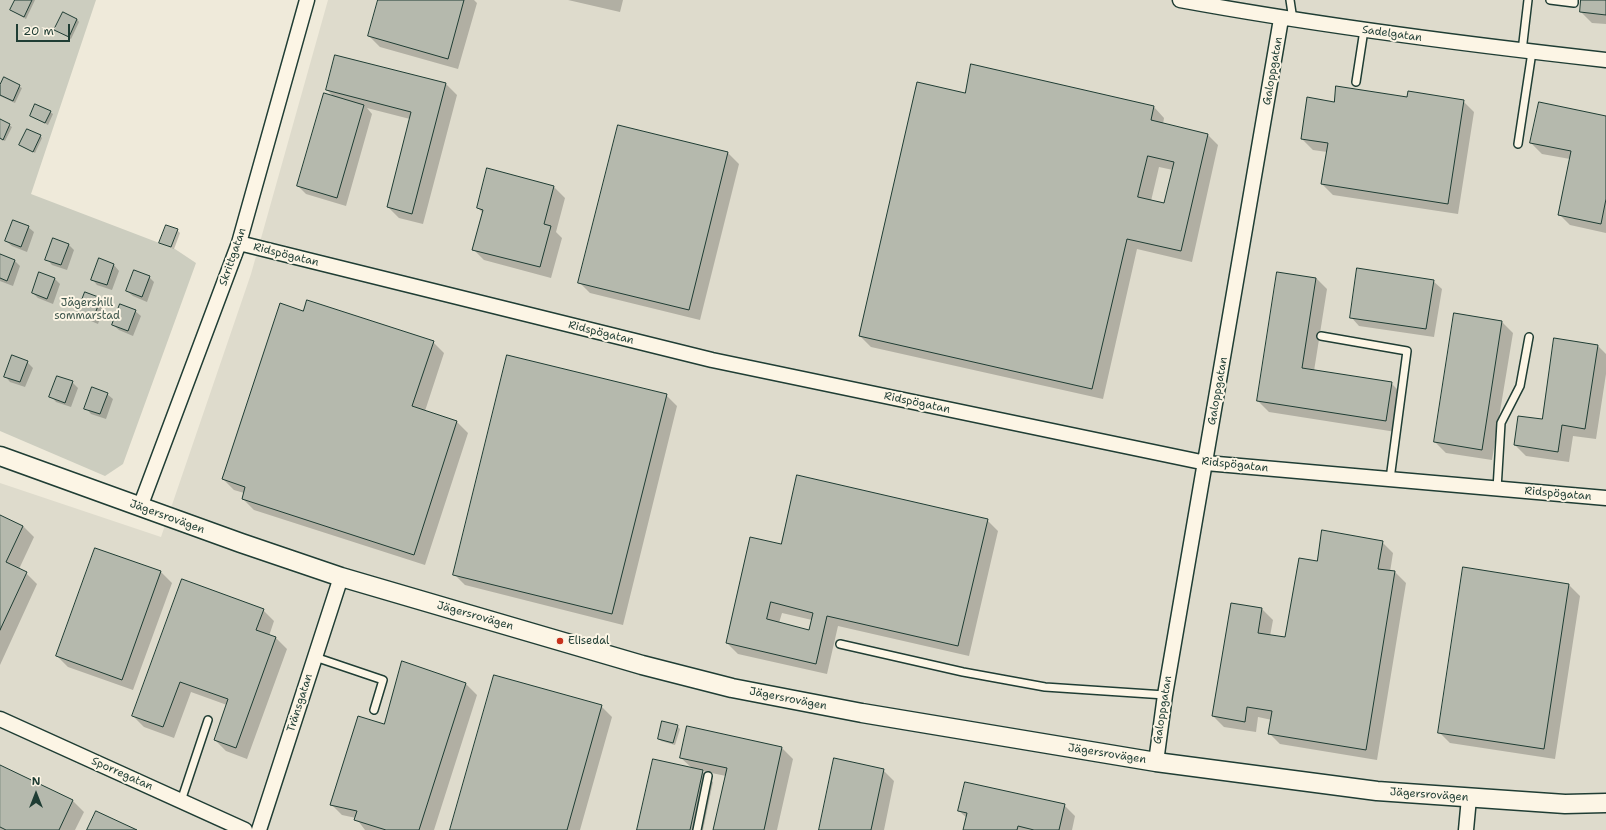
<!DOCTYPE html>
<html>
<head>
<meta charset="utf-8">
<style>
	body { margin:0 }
	#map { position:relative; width:1606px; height:830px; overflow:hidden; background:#efeada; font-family:"Shantell Sans",sans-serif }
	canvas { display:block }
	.north { position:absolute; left:16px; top:774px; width:40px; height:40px; -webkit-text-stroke:3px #fcf5e5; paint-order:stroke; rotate:0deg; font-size:11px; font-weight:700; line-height:16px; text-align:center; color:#1f3d34 }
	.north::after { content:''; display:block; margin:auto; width:14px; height:18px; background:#1f3d34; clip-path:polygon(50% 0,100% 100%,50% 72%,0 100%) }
	.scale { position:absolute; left:16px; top:24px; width:54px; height:18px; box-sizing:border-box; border:2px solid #1f3d34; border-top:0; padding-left:5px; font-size:12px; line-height:14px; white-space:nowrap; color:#1f3d34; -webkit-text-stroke:3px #fcf5e5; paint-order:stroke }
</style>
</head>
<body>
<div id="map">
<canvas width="1606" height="830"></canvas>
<div class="north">N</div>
<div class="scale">20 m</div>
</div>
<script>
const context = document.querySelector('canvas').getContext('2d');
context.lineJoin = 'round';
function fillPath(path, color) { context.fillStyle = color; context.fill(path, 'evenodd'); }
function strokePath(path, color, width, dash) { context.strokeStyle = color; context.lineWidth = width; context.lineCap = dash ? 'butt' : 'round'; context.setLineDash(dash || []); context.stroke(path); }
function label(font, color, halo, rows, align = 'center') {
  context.font = font + ' "Shantell Sans",sans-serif'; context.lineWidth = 4; context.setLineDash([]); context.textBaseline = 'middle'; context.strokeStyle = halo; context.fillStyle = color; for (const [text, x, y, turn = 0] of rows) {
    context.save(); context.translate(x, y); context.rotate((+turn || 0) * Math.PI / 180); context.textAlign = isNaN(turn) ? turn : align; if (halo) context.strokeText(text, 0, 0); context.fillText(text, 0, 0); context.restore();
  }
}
const built = new Path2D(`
	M 328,0 L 1606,0 L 1606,830 L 0,830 L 0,483 L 161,537 L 251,274 Z`);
const green = new Path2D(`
	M 0,0 L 96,0 L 31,194 L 175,249 L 196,263 L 123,464 L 105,476 L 0,431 Z`);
const shadow = new Path2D(`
	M 16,0 L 35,0 L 26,19 L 11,10 Z
	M 379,0 L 474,0 L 477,3 L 458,69 L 380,47 L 369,36 Z
	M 568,0 L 623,0 L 620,12 Z
	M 1582,0 L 1606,0 L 1606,24 L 1592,23 L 1581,12 Z
	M 77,19 L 79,22 L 71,39 L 56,30 Z
	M 4,79 L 22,88 L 15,103 L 0,96 L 0,87 Z
	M 446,84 L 457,95 L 423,224 L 399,218 L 388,207 L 410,119 L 367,108 L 372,114 L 346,206 L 306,194 L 298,186 L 334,97 L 327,90 Z
	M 966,94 L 1154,107 L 1164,118 L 1163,124 L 1207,134 L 1218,145 L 1192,262 L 1137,249 L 1103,399 L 871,347 L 860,336 ZM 1159,167 L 1173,170 L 1165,204 L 1151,201 Z
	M 1408,98 L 1463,101 L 1474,112 L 1458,214 L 1333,195 L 1322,184 L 1327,152 L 1313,150 L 1302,139 L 1335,103 Z
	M 50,112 L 53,114 L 48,125 L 31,116 Z
	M 1606,117 L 1606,233 L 1570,225 L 1559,214 L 1570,159 L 1542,154 L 1531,143 Z
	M 0,120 L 12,127 L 5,141 L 0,139 Z
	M 40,136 L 42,138 L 35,153 L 21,145 Z
	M 728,153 L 739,164 L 700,320 L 590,293 L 579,282 Z
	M 554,187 L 565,198 L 556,232 L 562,238 L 551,278 L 484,260 L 473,249 L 483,213 L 478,208 Z
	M 28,227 L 34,232 L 27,252 L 12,246 L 6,241 Z
	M 177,230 L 180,233 L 174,249 L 160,243 Z
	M 69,245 L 74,250 L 67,270 L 52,265 L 47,259 Z
	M 0,256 L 15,261 L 20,266 L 13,286 L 0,281 Z
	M 99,260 L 114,265 L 119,271 L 112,290 L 97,285 L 92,279 Z
	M 40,273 L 55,279 L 60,284 L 53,304 L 38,298 L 33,293 Z
	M 1278,273 L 1316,278 L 1327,289 L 1314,371 L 1391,383 L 1402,394 L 1396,432 L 1269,412 L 1258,401 Z
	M 149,277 L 154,282 L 147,302 L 133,296 L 127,291 Z
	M 1433,281 L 1442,289 L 1434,337 L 1359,326 L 1351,317 Z
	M 100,299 L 105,304 L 98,324 L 84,318 L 78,313 Z
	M 135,311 L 141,316 L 133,336 L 119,330 L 113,325 Z
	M 304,312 L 433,342 L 444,353 L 425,411 L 457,422 L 468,433 L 425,565 L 254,510 L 243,499 L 244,493 L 234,490 L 223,479 Z
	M 1502,322 L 1513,333 L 1492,460 L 1446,453 L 1435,442 Z
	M 1598,346 L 1606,354 L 1606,374 L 1596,439 L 1573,436 L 1569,462 L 1526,456 L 1515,445 L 1543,421 Z
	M 27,362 L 33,368 L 25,387 L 10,382 L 5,376 Z
	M 72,382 L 78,388 L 71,407 L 56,402 L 51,396 Z
	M 107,394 L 113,399 L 106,419 L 91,414 L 86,408 Z
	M 666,395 L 677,406 L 623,625 L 465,585 L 454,574 Z
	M 0,516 L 23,526 L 34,537 L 19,569 L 26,573 L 37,584 L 0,665 Z
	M 987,520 L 998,531 L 969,656 L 838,626 L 827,674 L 738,654 L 727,643 L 782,545 ZM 782,613 L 812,620 L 809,631 L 779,623 Z
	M 1382,542 L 1393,553 L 1390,572 L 1395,572 L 1406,583 L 1377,760 L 1280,744 L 1269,733 L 1272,720 L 1258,717 L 1256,732 L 1224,727 L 1213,716 L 1262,609 L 1273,620 L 1270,636 L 1286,638 L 1318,562 Z
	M 96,549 L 161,572 L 172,583 L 133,690 L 68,667 L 57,656 Z
	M 1569,585 L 1580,596 L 1555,759 L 1450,743 L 1439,732 Z
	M 263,610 L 274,621 L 269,636 L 276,638 L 287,649 L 247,759 L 226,751 L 215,740 L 227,705 L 191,692 L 174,738 L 144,727 L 133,716 Z
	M 403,663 L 466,684 L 477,695 L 434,830 L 365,830 L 356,818 L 342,815 L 331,804 L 384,726 Z
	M 601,706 L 612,717 L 580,830 L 451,830 Z
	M 677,726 L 680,729 L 675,745 L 661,741 L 659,739 Z
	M 688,728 L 782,748 L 793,759 L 777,830 L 714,830 L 726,776 L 702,771 L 713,782 L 703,830 L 638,830 L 693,769 L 681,758 Z
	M 0,766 L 73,801 L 84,812 L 75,830 L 0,830 Z
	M 883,770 L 894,781 L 884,830 L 820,830 Z
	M 1064,805 L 1075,816 L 1072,830 L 964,830 L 967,818 L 959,811 Z`);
const building = new Path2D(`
	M 15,0 L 32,0 L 24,17 L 10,10 Z
	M 378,0 L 464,0 L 448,59 L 368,36 Z
	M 1581,0 L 1606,0 L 1606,15 L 1580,12 Z
	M 63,12 L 77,19 L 69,37 L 54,30 Z
	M 335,55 L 446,83 L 412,214 L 387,207 L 411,112 L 326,90 Z
	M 971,64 L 1154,106 L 1151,120 L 1208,134 L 1181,251 L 1127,239 L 1092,389 L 859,336 L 917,82 L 965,93 ZM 1148,156 L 1174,162 L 1164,203 L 1138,197 Z
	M 4,77 L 20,85 L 13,101 L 0,95 L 0,85 Z
	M 1336,86 L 1407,97 L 1408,91 L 1464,100 L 1448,204 L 1321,184 L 1328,143 L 1301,139 L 1307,97 L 1334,102 Z
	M 324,93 L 364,105 L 337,198 L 297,186 Z
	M 1539,102 L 1606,116 L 1606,199 L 1601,224 L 1558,215 L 1571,151 L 1530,143 Z
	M 35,104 L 51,111 L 45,123 L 30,116 Z
	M 0,119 L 10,124 L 3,140 L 0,138 Z
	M 618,125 L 728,152 L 689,310 L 578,283 Z
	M 27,129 L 41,135 L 33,152 L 19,145 Z
	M 487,168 L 554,186 L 544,224 L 551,226 L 540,267 L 472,250 L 483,210 L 477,208 Z
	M 13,220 L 29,226 L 21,247 L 5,241 Z
	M 166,225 L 178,229 L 171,247 L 159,243 Z
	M 53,238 L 69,244 L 61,265 L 45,260 Z
	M 0,254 L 15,260 L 7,281 L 0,278 Z
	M 99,258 L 114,264 L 107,285 L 91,280 Z
	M 1357,268 L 1434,280 L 1426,329 L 1350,318 Z
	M 134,270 L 150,276 L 142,297 L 126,291 Z
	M 39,272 L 55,278 L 47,299 L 32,293 Z
	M 1277,272 L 1316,278 L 1302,368 L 1392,382 L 1386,421 L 1257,401 Z
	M 85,292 L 101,298 L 93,319 L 77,313 Z
	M 307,300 L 434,341 L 412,406 L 457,421 L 414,555 L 242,499 L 245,487 L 222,479 L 280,303 L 303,311 Z
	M 120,304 L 136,310 L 128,331 L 112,325 Z
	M 1454,313 L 1502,321 L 1482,450 L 1434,442 Z
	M 1554,338 L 1598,345 L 1585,429 L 1562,425 L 1558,452 L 1514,445 L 1518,416 L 1542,419 Z
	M 12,355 L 28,361 L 20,382 L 4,377 Z
	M 507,355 L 667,394 L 612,614 L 453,575 Z
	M 57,376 L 73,381 L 65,403 L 49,397 Z
	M 92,387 L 108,393 L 100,414 L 84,409 Z
	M 797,475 L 988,519 L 958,646 L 827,616 L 816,664 L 726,643 L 750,537 L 781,544 ZM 771,602 L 813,613 L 809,630 L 767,619 Z
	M 0,515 L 23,526 L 6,562 L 27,572 L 0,630 Z
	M 1322,530 L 1383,541 L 1378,569 L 1395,571 L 1366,750 L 1268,734 L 1272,711 L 1247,707 L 1245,722 L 1212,716 L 1231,603 L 1262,608 L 1258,633 L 1285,637 L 1299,558 L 1317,561 Z
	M 95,548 L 161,571 L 122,680 L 56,656 Z
	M 1463,567 L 1569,584 L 1544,749 L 1438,733 Z
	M 182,579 L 264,609 L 256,630 L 276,637 L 236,748 L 214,740 L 228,699 L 180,682 L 163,727 L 132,716 Z
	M 402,661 L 466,683 L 419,830 L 386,830 L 354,820 L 357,811 L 330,805 L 358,716 L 384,724 Z
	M 494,675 L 602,705 L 567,830 L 450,830 Z
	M 662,721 L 678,725 L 673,743 L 658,739 Z
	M 687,726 L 782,747 L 764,830 L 713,830 L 727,768 L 680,758 Z
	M 834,758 L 884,769 L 871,830 L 819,830 Z
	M 653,759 L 703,770 L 690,830 L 637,830 Z
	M 0,765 L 73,800 L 59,830 L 6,830 L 0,827 Z
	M 965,782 L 1065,804 L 1059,830 L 1034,830 L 1018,826 L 1017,830 L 963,830 L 967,813 L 958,811 Z
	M 96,811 L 137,830 L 87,830 Z`);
const service = new Path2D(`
	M 1290,0 L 1293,20
	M 1550,0 L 1574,3 L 1574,0
	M 1522,51 L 1528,0
	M 1356,82 L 1364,30
	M 1518,144 L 1532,52
	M 1321,336 L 1407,351 L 1390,479
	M 1497,489 L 1501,423 L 1520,386 L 1529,337
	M 840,644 L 963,672 L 1045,687 L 1165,695
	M 315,657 L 383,680 L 374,710
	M 181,801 L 208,720
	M 697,830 L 708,776`);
const minor = new Path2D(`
	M 1180,0 C 1321,26 1463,44 1606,60
	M 239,243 L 712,360 L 1206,463 L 1606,498
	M 140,507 L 239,243 L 307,0
	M 0,719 L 245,830
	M 1156,762 L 1165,695 L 1281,19
	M 259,830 L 341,577
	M 1466,830 L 1469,798`);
const tertiary = new Path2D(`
	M 0,456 L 241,543 L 341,577 L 642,665 L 732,688 L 862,713 L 1156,762 L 1377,791 L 1565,804 L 1606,803`);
const markers = [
	[560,641,4,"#c8321e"]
];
const streetNames = [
	["Sadelgatan",1392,34,8],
	["Galoppgatan",1273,71,-80],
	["Ridspögatan",286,255,14],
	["Skrittgatan",233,257,-71],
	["Ridspögatan",601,333,14],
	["Galoppgatan",1218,391,-80],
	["Ridspögatan",917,403,12],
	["Ridspögatan",1235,465,6],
	["Ridspögatan",1558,494,5],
	["Jägersrovägen",167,517,20],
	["Jägersrovägen",475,616,16],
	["Jägersrovägen",788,699,11],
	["Tränsgatan",300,703,-72],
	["Galoppgatan",1163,710,-81],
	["Jägersrovägen",1107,754,9],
	["Sporregatan",122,774,24],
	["Jägersrovägen",1429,795,4]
];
const parkNames = [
	["Jägershill",87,303],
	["sommarstad",87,316]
];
const poiNames = [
	["Elisedal",568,641]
];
fillPath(built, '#dedbcc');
fillPath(green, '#cccdbf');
fillPath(shadow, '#0003');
fillPath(building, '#b5b9ad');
strokePath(building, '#1f3d34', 1);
strokePath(service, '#1f3d34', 10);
strokePath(minor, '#1f3d34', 17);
strokePath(tertiary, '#1f3d34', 21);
strokePath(service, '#fcf5e5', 7);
strokePath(minor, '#fcf5e5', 14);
strokePath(tertiary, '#fcf5e5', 18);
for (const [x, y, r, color] of markers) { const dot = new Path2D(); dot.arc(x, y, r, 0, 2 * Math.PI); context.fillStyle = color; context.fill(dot); strokePath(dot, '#fcf5e5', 1.5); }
label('11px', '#1f3d34', '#fcf5e5', streetNames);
label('11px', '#425a50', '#fcf5e5', parkNames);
label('11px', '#1f3d34', '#fcf5e5', poiNames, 'left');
</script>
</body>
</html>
